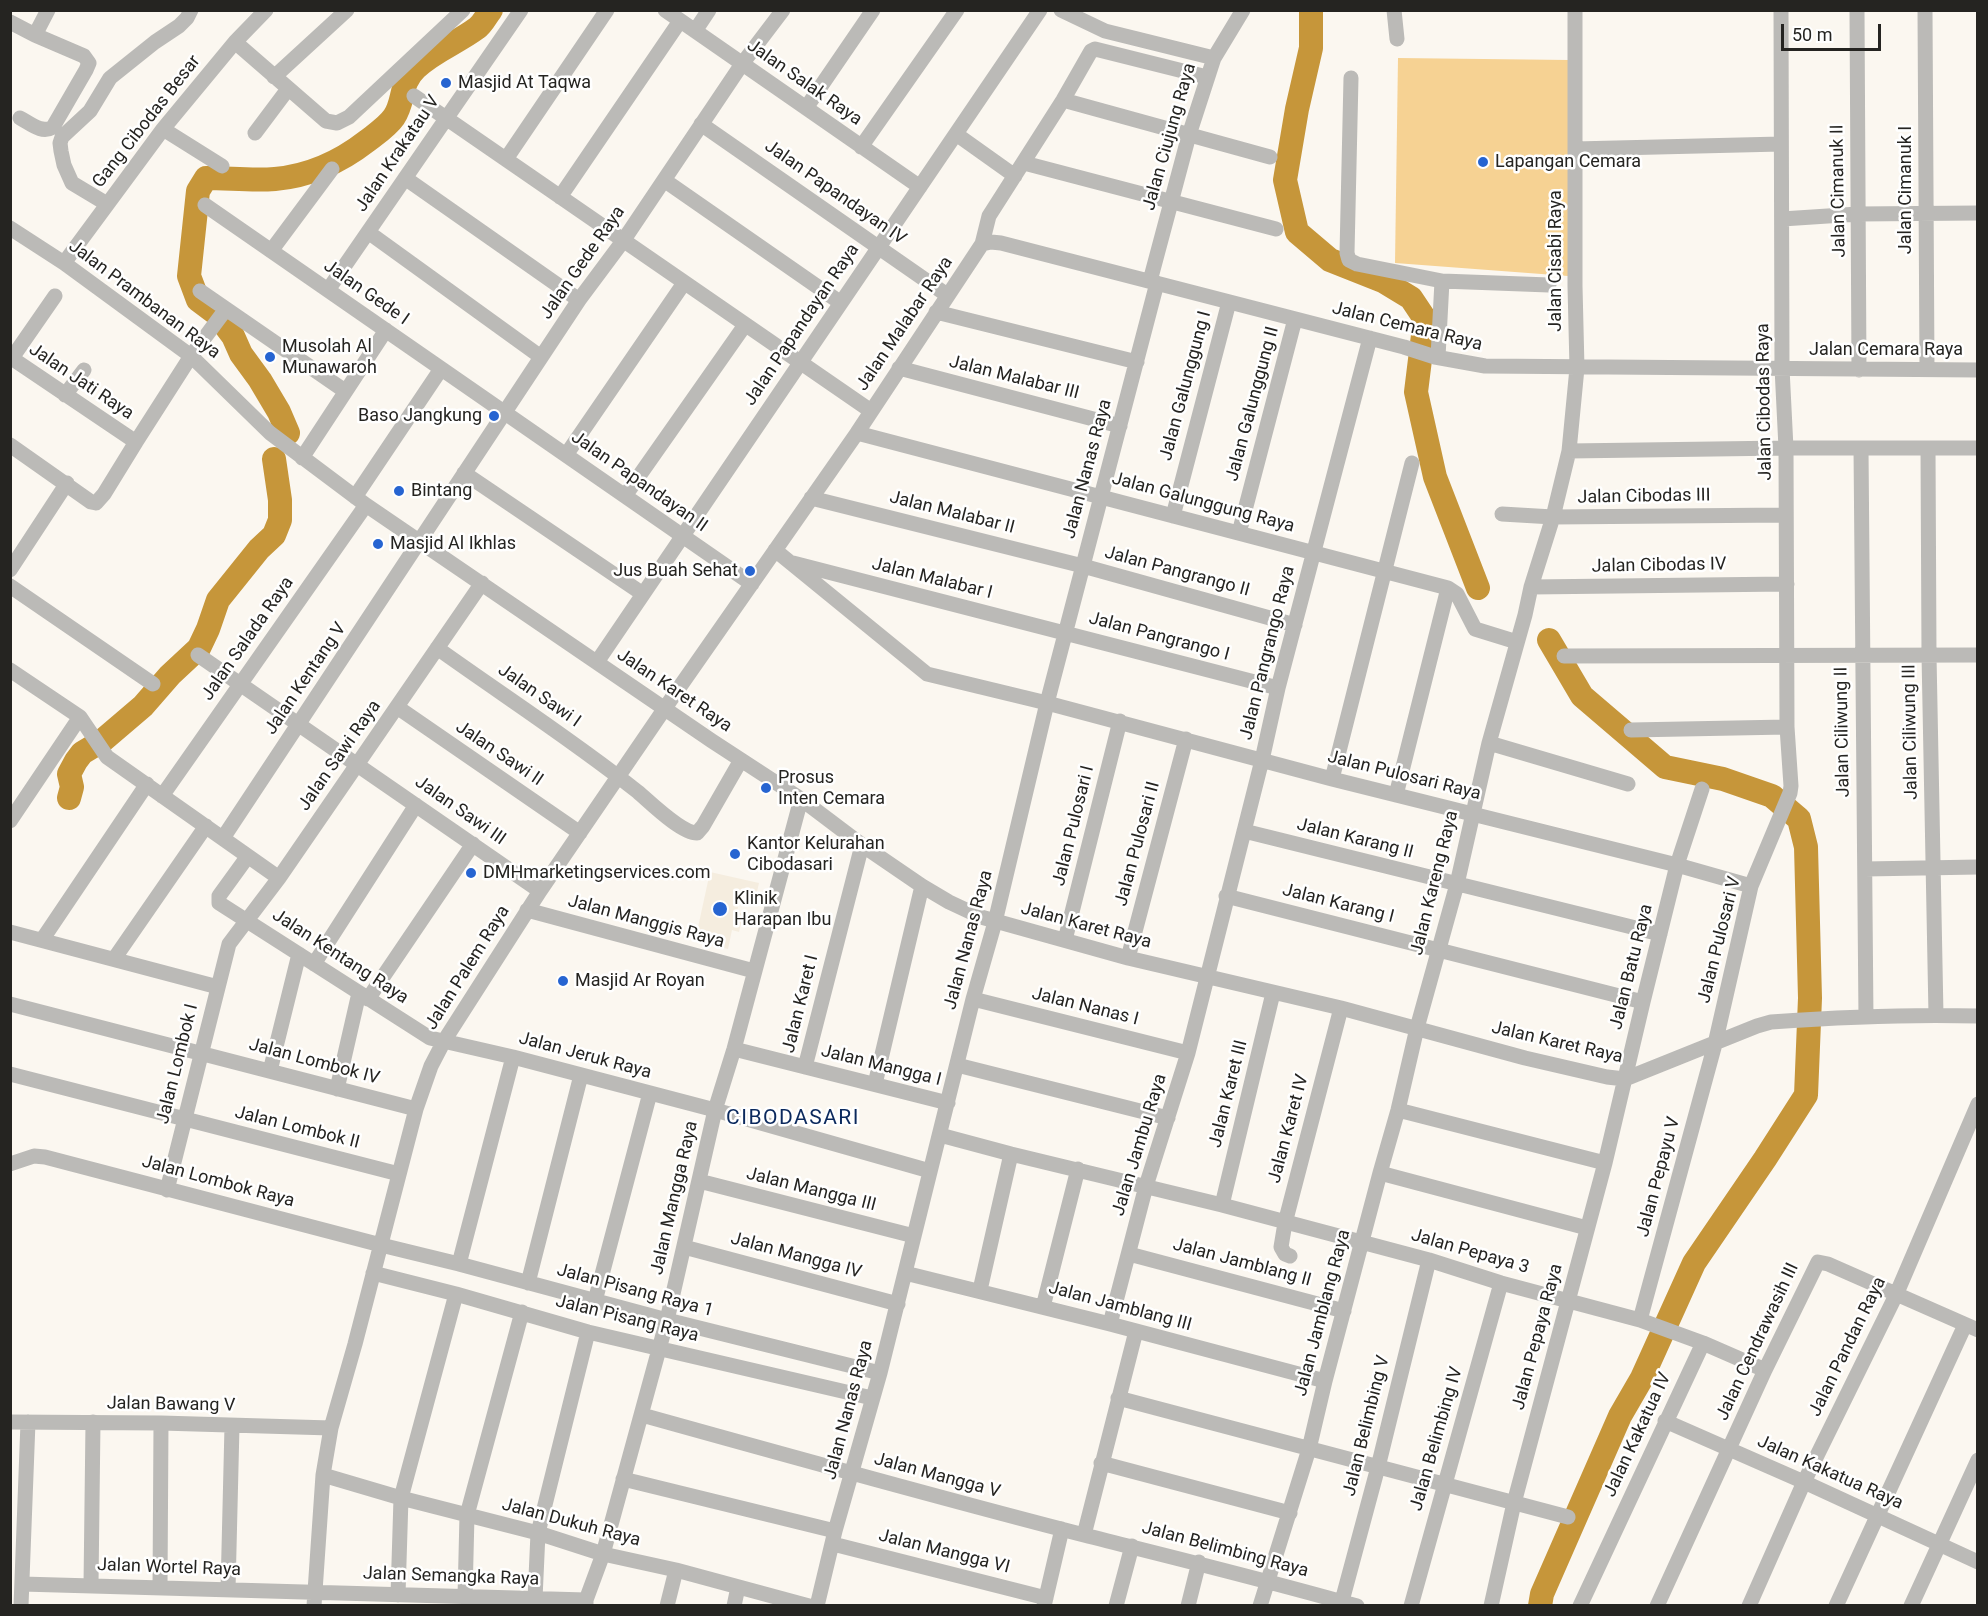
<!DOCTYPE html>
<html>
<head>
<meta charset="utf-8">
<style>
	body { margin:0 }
	#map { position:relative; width:1988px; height:1616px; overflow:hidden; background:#fbf7f0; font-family:Roboto,sans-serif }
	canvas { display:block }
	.frame { position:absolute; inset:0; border:12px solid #252421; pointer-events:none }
	.scale { position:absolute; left:1781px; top:24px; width:100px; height:27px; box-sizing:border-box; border:3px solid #252421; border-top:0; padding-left:8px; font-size:18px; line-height:21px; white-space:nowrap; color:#252421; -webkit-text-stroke:4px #fff; paint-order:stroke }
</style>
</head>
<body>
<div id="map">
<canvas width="1988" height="1616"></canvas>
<div class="frame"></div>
<div class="scale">50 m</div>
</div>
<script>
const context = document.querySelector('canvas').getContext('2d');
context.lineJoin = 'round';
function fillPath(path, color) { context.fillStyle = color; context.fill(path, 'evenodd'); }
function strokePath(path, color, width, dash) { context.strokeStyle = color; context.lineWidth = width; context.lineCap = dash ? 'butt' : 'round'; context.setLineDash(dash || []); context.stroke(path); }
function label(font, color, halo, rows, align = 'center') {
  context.font = font + ' Roboto,sans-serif'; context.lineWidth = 5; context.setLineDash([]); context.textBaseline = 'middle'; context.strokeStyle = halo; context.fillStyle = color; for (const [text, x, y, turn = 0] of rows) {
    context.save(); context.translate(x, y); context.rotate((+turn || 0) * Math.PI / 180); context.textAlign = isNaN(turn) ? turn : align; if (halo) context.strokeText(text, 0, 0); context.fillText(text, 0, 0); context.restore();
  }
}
const built = new Path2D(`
	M 710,872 L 759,883 L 754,905 L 739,902 L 737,912 L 743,914 L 739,932 L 732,930 L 728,949 L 695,941 Z`);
const green = new Path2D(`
	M 1398,58 L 1569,60 L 1568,276 L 1395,263 Z`);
const river = new Path2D(`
	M 1311,10 L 1311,48 L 1297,109 L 1285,180 L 1297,232 L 1330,260 L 1383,281 L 1411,298 L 1425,319 L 1416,392 L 1435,477 L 1478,588
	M 214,312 L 198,300 L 189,276 L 198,191 L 206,178 C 229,178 252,181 275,179 C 309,176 340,162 367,141 C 376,134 387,127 394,117 C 405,101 399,84 416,68 C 434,51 457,43 477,28 C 483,24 486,16 491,10
	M 221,320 L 233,336 L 241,354 L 260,380 L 279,412 L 288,433
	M 69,798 L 72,787 L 69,774 L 76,761 L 82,753 L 102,741 L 143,706 L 170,675 L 199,648 L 208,629 L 218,600 L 259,549 L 274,535 L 280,520 L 280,500 L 274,459
	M 1540,1606 L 1542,1594 L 1620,1416 L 1642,1378 L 1694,1263 L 1765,1159 L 1806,1095 L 1810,998 L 1806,847 L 1799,819 L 1772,796 L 1723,779 L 1665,767 L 1582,696 L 1549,640`);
const minor = new Path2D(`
	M 665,10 L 920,187
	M 1061,10 L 1105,31 L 1214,58
	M 1394,10 L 1397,39
	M 1857,10 L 1859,370
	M 1925,10 L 1927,369
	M 10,22 L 35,35 L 84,56 L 89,63 L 86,70 L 53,127 C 42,134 31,124 20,118
	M 695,31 L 709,10
	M 35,35 L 48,10
	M 235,42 L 326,121 L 337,123 L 349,117 L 463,10
	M 274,77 L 347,10
	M 1351,78 L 1347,253 L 1349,260 L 1357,264 L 1442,281 L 1549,285
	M 414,96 L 871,411
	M 1063,100 L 1270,157
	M 806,108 L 873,10
	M 701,124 L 947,295
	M 163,129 L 222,166
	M 255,133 L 288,89
	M 956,134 L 1015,176
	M 861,147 L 957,10
	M 1575,149 L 1781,144
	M 506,159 L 607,10
	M 1024,163 L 1276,229
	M 405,178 L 579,300
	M 664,180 L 841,303
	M 560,197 L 680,21
	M 107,204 L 72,183 L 64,165 L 61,151 L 60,143 L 62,137 L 90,111 L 110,78 L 155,42 L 179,26 L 187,18 L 191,10
	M 205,205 L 752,584
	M 1782,219 L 1858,214 L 1978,213
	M 10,228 L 64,263 L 191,356 L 270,433 L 366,505 L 712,741 L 801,799 L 862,845 L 922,886 L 949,902 L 981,917 L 1128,958 L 1341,1008 L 1525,1058 L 1607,1077 L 1625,1079 L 1757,1026 L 1771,1022 C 1840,1017 1909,1014 1978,1016
	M 368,232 L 541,357
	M 982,244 L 991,242 L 1001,243 L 1404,347 L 1435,357 L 1485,366 L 1978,370
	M 271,251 L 332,169
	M 64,263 L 163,129 L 235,42 L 266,10
	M 1150,281 L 1189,135 L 1214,58 L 1243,10
	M 328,290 L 521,10
	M 200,291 L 345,391
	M 936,312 L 1137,362
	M 10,357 L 136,442 L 191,356 L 226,309
	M 1438,357 L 1442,281
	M 12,358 L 55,296
	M 899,368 L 1120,426
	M 65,395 L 84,370
	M 857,433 L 1448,588 L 1457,594 L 1475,629 L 1517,642
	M 10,445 L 91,502 L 96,503 L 104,494 L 136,442
	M 1861,448 L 1866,1017
	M 1928,448 L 1929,655 L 1936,1015
	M 1569,451 L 1786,448 L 1978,448
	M 566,455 L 684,283
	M 302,458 L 386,330
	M 464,473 L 643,594
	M 625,496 L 745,325
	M 355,497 L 441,369
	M 811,498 L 1083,566 L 1295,625
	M 1502,514 L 1553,517 L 1786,515
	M 1173,516 L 1229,302
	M 1239,533 L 1295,319
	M 775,550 L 927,674 L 1047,703 L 1332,779 L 1677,865 L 1751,886
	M 793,563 L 1278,688
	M 10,570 L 67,483
	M 10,586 L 153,684
	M 1531,587 L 1787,584
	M 437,648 C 504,696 574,741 638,792 C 651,803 681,833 697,833 L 703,826 L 741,760
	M 198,655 L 540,891
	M 1564,656 L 1978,655
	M 597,662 L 1040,10
	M 10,670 L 80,717 L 107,757 L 279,878
	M 397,707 L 580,833
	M 1631,730 L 1787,727
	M 1489,743 L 1628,784
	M 1332,779 L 1412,463
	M 1396,795 L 1448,588
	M 162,796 L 366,505
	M 10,821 L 80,717
	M 1244,831 L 1660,934
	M 223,838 L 579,300 L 623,241 L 742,64 L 783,10
	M 248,856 L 219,896 L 219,903 L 430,1038 L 513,1057 L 715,1110 L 930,1171
	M 1865,869 L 1978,867
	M 1226,896 L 1643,1002
	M 527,910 L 754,971
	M 10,932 L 218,987
	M 42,940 L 147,784
	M 1065,940 L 1120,721
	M 1128,958 L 1186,739
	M 114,959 L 206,826
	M 314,964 L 416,805
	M 368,999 L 473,844
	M 973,999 L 1188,1053
	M 10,1004 L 416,1109
	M 734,1049 L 948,1103
	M 957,1065 L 1168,1118
	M 805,1067 L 862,845
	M 270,1071 L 299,954
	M 10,1074 L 399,1174
	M 875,1084 L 922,886
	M 337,1089 L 359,993
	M 1398,1110 L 1605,1163
	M 940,1135 L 1011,1154 L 1222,1205 L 1429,1260 L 1501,1283 L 1640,1320 L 1703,1343
	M 10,1164 L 34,1156 L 45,1157 L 381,1245 L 459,1264 L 667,1320 L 880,1373
	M 1380,1173 L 1587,1228
	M 699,1181 L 914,1236
	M 167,1190 L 229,944 L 279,878 L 482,583
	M 1222,1205 L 1273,993
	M 684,1247 L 898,1304
	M 1129,1254 L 1344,1311
	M 1290,1256 L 1285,1254 L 1281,1247 L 1285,1223 L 1341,1008
	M 459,1264 L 513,1057
	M 373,1273 L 456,1294 L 588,1332 L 872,1398
	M 905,1273 L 1110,1324 L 1325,1381
	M 528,1283 L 581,1075
	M 980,1290 L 1011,1154
	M 595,1301 L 650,1093
	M 1043,1307 L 1078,1169
	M 1640,1320 L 1715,1044 L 1751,886 L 1790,793 L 1791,786 L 1787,727 L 1786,448 L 1782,368 L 1781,10
	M 1110,1324 L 1146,1186 L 1188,1053 L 1262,760 L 1278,688 L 1370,338
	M 1118,1398 L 1568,1517
	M 642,1415 C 789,1456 936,1497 1084,1535 C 1175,1558 1266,1580 1357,1606
	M 1665,1421 L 1804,1482 L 1978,1562
	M 10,1422 L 161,1423 L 331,1428
	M 1101,1463 L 1290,1513
	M 323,1475 L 401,1498 L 538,1533 L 603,1554 L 676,1570 L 809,1606
	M 623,1479 L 835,1531
	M 1084,1535 L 1136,1331
	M 833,1544 L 1046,1598
	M 22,1584 L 586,1600
	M 91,1585 L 93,1422
	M 160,1588 L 161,1423
	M 228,1590 L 232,1426
	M 398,1595 L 401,1498 L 456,1294
	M 465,1597 L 467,1515 L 522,1312
	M 535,1599 L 538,1533 L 588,1332
	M 1342,1601 L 1378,1467 L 1429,1260
	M 21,1606 L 28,1422
	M 314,1606 L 323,1475 L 331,1428 L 355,1344 L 416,1109 L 431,1066 L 444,1041 L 540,891 L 665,708 L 857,433 L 982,244 L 989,216 L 1063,100 L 1091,51 L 1095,49 L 1207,77
	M 586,1606 L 586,1600 L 603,1554 L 667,1320 L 715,1110 L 734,1049 L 801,799
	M 667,1606 L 676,1570
	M 734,1606 L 738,1587
	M 817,1606 L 835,1531 L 880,1373 L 973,999 L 995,922 L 1047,703 L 1157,283
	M 1044,1606 L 1062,1529
	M 1116,1606 L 1132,1546
	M 1188,1606 L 1199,1562
	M 1260,1606 L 1309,1449 L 1325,1381 L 1380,1173 L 1398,1110 L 1417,1028 L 1457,884 L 1489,743 L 1525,615 L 1531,587 L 1553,517 L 1569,451 L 1577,368 L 1575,286 L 1575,10
	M 1411,1606 L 1501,1283
	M 1491,1606 L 1514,1503 L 1605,1163 L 1643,1002 L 1677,865 L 1702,789
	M 1580,1606 L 1703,1343 L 1765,1370
	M 1657,1606 L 1765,1370 L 1818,1262 L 1828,1264 L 1978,1330
	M 1749,1606 L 1804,1482 L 1896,1295 L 1978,1104
	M 1836,1606 L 1965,1325
	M 1911,1606 L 1978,1460`);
const markers = [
	[446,83,6,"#2664d1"],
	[1483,162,6,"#2664d1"],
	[270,357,6,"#2664d1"],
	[494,416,6,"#2664d1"],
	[399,491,6,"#2664d1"],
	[378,544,6,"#2664d1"],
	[750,571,6,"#2664d1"],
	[766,788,6,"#2664d1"],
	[735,854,6,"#2664d1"],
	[471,873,6,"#2664d1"],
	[720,909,8,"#2664d1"],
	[563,981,6,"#2664d1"]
];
const poiNames = [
	["Masjid At Taqwa",458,83],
	["Lapangan Cemara",1495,162],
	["Musolah Al",282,347],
	["Munawaroh",282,368],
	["Baso Jangkung",482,416,"right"],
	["Bintang",411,491],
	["Masjid Al Ikhlas",390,544],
	["Jus Buah Sehat",738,571,"right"],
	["Prosus",778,778],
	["Inten Cemara",778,799],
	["Kantor Kelurahan",747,844],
	["Cibodasari",747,865],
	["DMHmarketingservices.com",483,873],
	["Klinik",734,899],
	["Harapan Ibu",734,920],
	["Masjid Ar Royan",575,981]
];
const streetNames = [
	["Jalan Salak Raya",804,83,35],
	["Gang Cibodas Besar",147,122,-52],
	["Jalan Ciujung Raya",1170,137,-74],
	["Jalan Krakatau V",398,154,-56],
	["Jalan Cimanuk I",1906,190,-90],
	["Jalan Cimanuk II",1839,191,-91],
	["Jalan Papandayan IV",835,193,35],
	["Jalan Cisabi Raya",1556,261,-90],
	["Jalan Gede Raya",583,263,-55],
	["Jalan Gede I",366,293,35],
	["Jalan Prambanan Raya",144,300,37],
	["Jalan Malabar Raya",905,324,-56],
	["Jalan Papandayan Raya",802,325,-56],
	["Jalan Cemara Raya",1407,327,14],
	["Jalan Cemara Raya",1886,350],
	["Jalan Malabar III",1014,378,14],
	["Jalan Jati Raya",81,382,34],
	["Jalan Galunggung I",1186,386,-75],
	["Jalan Cibodas Raya",1765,402,-91],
	["Jalan Galunggung II",1253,404,-75],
	["Jalan Nanas Raya",1088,469,-75],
	["Jalan Papandayan II",639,482,35],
	["Jalan Cibodas III",1644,497,-1],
	["Jalan Galunggung Raya",1203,503,15],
	["Jalan Malabar II",952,513,14],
	["Jalan Cibodas IV",1659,566,-1],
	["Jalan Pangrango II",1177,572,15],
	["Jalan Malabar I",932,579,14],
	["Jalan Pangrango I",1159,637,15],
	["Jalan Salada Raya",248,639,-55],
	["Jalan Pangrango Raya",1268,653,-76],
	["Jalan Kentang V",306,679,-56],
	["Jalan Karet Raya",674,691,34],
	["Jalan Sawi I",539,696,35],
	["Jalan Ciliwung II",1843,732,-91],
	["Jalan Ciliwung III",1911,732,-91],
	["Jalan Sawi II",499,754,34],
	["Jalan Sawi Raya",340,756,-55],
	["Jalan Pulosari Raya",1404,776,14],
	["Jalan Sawi III",460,811,35],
	["Jalan Pulosari I",1074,826,-76],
	["Jalan Karang II",1355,839,14],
	["Jalan Pulosari II",1138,844,-75],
	["Jalan Kareng Raya",1435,883,-76],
	["Jalan Karang I",1338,904,14],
	["Jalan Manggis Raya",646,922,15],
	["Jalan Karet Raya",1086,926,15],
	["Jalan Nanas Raya",969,940,-75],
	["Jalan Pulosari V",1720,940,-76],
	["Jalan Kentang Raya",340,957,33],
	["Jalan Batu Raya",1632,967,-76],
	["Jalan Palem Raya",468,968,-58],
	["Jalan Karet I",801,1004,-76],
	["Jalan Nanas I",1085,1007,14],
	["Jalan Karet Raya",1557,1043,13],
	["Jalan Jeruk Raya",585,1056,15],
	["Jalan Lombok IV",314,1062,15],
	["Jalan Lombok I",178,1064,-76],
	["Jalan Mangga I",881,1066,14],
	["Jalan Karet III",1229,1094,-76],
	["Jalan Lombok II",297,1128,14],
	["Jalan Karet IV",1289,1129,-75],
	["Jalan Jambu Raya",1140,1145,-73],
	["Jalan Pepayu V",1659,1177,-75],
	["Jalan Lombok Raya",218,1182,15],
	["Jalan Mangga III",811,1190,14],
	["Jalan Mangga Raya",675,1198,-77],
	["Jalan Pepaya 3",1470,1252,16],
	["Jalan Mangga IV",796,1256,15],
	["Jalan Jamblang II",1242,1263,15],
	["Jalan Pisang Raya 1",635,1291,15],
	["Jalan Jamblang III",1120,1307,15],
	["Jalan Jamblang Raya",1323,1313,-75],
	["Jalan Pisang Raya",627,1319,14],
	["Jalan Pepaya Raya",1538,1337,-75],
	["Jalan Cendrawasih III",1758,1342,-65],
	["Jalan Pandan Raya",1848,1347,-64],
	["Jalan Bawang V",171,1405,1],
	["Jalan Nanas Raya",849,1410,-75],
	["Jalan Belimbing V",1367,1426,-76],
	["Jalan Kakatua IV",1638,1435,-65],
	["Jalan Belimbing IV",1437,1439,-74],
	["Jalan Kakatua Raya",1830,1473,24],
	["Jalan Mangga V",937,1476,15],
	["Jalan Dukuh Raya",571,1523,15],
	["Jalan Belimbing Raya",1225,1550,15],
	["Jalan Mangga VI",944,1552,14],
	["Jalan Wortel Raya",169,1568,2],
	["Jalan Semangka Raya",451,1577,2]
];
const quarterNames = [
	["CIBODASARI",793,1119]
];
fillPath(built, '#f5eddf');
fillPath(green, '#f6d293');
strokePath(river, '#c6963a', 24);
strokePath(minor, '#bbbab7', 15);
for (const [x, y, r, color] of markers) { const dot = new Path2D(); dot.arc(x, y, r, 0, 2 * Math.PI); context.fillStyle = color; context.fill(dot); strokePath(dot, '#fff', 2); }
label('18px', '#252421', '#fff', poiNames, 'left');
label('18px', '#252421', '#fff', streetNames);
context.letterSpacing = '1.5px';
label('21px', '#0b295d', '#fff', quarterNames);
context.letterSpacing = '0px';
</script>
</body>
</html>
